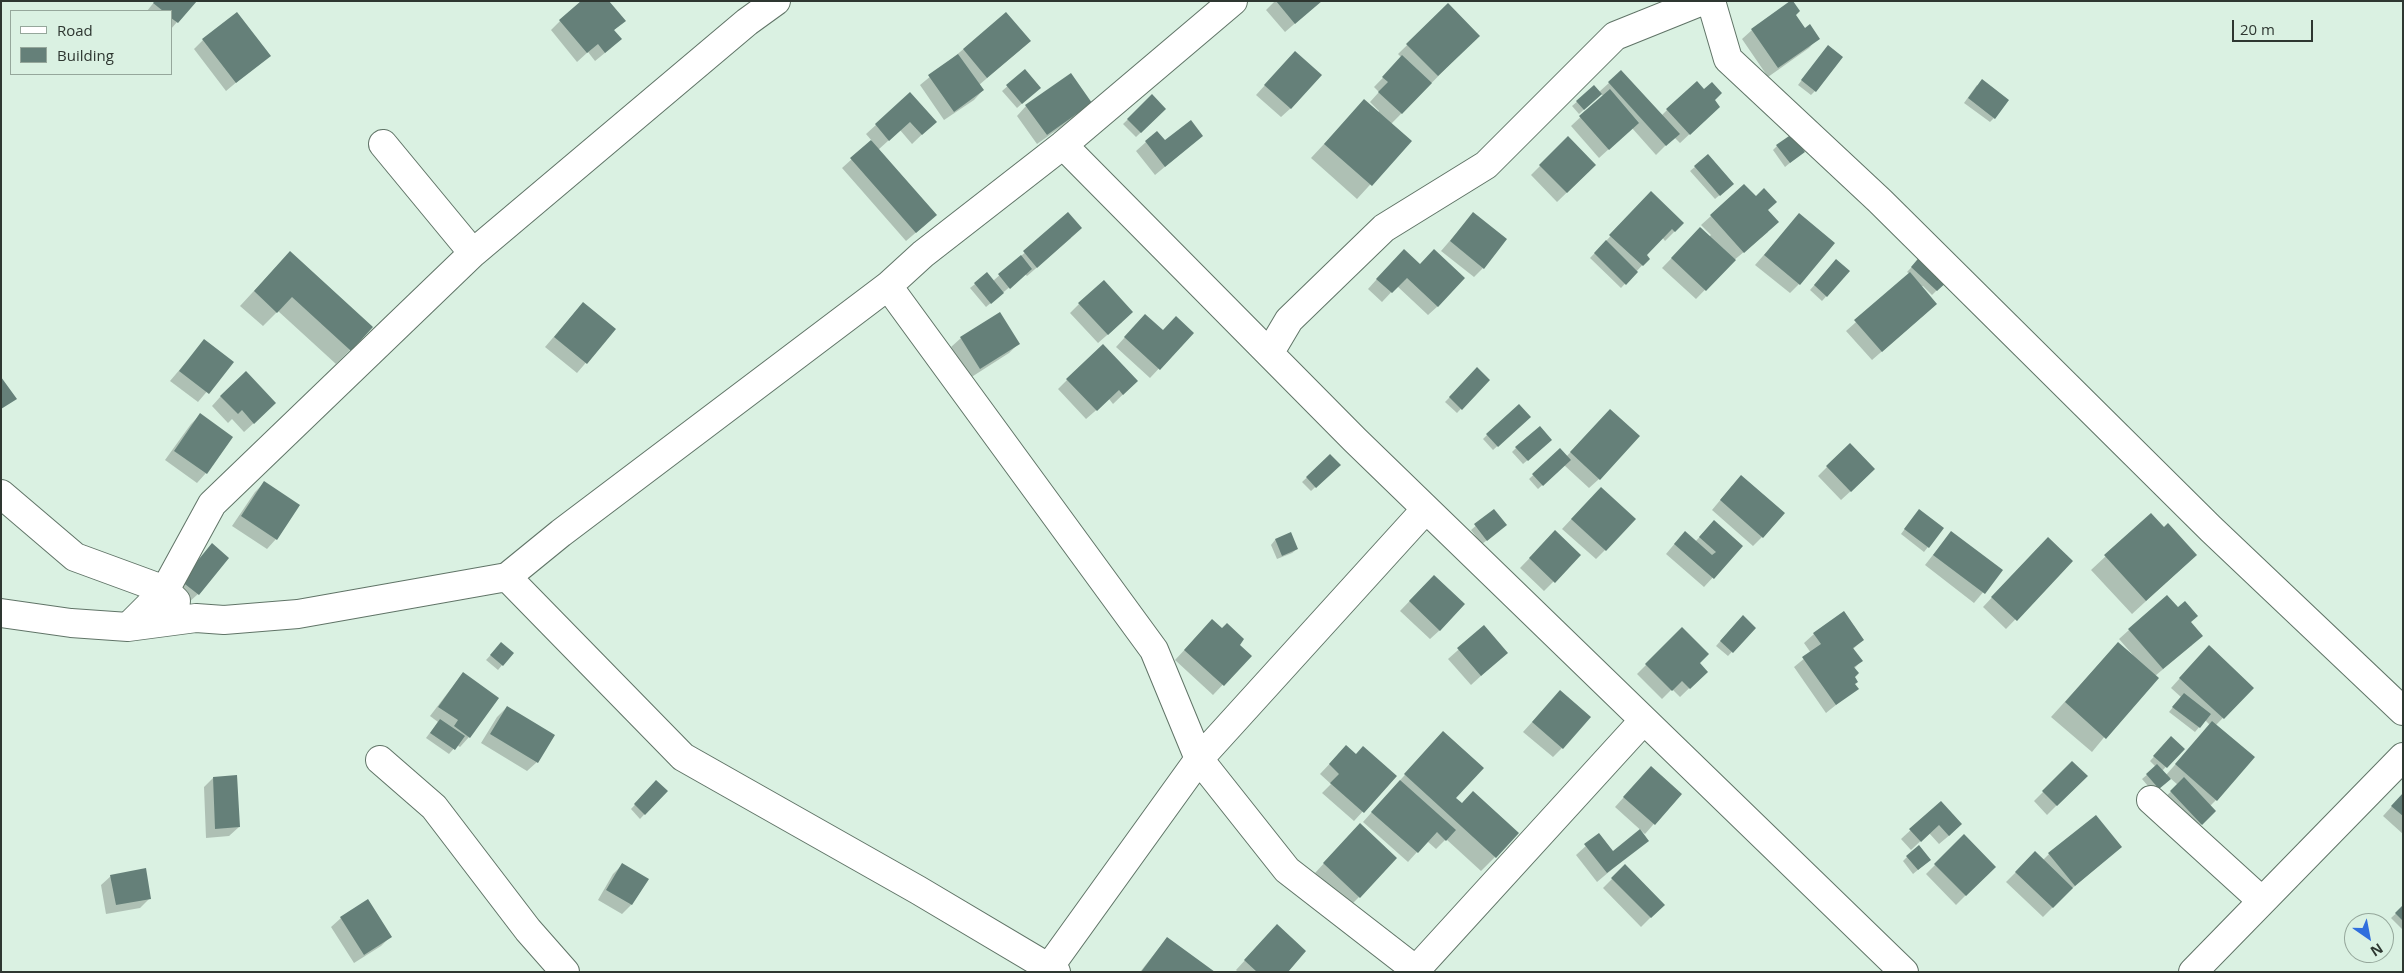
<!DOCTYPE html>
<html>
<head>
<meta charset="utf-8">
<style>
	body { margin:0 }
	#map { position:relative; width:2404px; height:973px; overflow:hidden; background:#daf1e2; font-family:"Open Sans",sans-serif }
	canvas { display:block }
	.frame { position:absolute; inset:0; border:2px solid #2e3731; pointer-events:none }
	.legend { position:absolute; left:10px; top:10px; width:162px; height:65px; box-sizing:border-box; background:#daf1e2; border:1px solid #95a79b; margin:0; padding:6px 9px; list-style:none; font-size:15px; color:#2e3731 }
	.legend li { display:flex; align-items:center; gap:10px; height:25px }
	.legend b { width:25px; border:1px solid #95a79b }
	.north { position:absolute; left:2344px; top:913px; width:50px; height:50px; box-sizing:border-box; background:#daf1e2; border:1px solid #95a79b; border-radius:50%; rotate:147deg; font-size:14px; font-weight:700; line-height:20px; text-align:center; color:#2e3731 }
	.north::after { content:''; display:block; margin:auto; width:18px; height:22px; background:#306fdd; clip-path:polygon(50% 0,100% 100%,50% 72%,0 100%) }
	.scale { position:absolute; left:2232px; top:20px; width:81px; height:22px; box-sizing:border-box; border:2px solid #2e3731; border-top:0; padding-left:6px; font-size:15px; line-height:18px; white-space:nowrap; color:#2e3731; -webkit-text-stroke:4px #daf1e2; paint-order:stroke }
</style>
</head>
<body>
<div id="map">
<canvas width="2404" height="973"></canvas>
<div class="frame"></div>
<ul class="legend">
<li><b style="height:6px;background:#fff"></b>Road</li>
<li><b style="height:14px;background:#658079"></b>Building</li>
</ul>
<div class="north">N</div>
<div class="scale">20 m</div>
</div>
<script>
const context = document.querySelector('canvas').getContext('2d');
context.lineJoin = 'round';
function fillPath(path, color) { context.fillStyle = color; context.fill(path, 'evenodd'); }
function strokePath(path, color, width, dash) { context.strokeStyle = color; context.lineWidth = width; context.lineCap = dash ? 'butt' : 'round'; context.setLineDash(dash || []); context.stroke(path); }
const shadow = new Path2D(`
	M 155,1 L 195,1 L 171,29 L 171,11 L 147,11 Z
	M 1275,1 L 1321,1 L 1285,32 L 1266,10 Z
	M 1792,1 L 1795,15 L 1805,29 L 1818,38 L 1809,48 L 1768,77 L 1742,39 L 1752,30 Z
	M 1448,5 L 1478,36 L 1391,124 L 1410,141 L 1357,199 L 1311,158 L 1364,101 L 1378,113 L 1379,111 L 1370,102 L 1379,92 L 1374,87 L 1402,58 L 1398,54 Z
	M 1006,14 L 1020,50 L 979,85 L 983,90 L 974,100 L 944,120 L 920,85 Z
	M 560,21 L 624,21 L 613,31 L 611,48 L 595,61 L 588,52 L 577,62 L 551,30 Z
	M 203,40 L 269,55 L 226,91 L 194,49 Z
	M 1824,51 L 1815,91 L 1811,95 L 1798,85 Z
	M 1286,62 L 1291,108 L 1281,117 L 1256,95 Z
	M 1025,71 L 1035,92 L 1017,108 L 1002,91 Z
	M 1621,72 L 1661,116 L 1667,110 L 1713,101 L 1709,116 L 1680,143 L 1674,137 L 1656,155 L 1632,128 L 1599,158 L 1571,126 L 1603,96 L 1601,94 L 1579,114 L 1572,106 L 1594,87 L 1599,92 Z
	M 1071,75 L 1091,103 L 1082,112 L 1037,144 L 1017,116 L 1026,106 Z
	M 1977,85 L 1994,118 L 1990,122 L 1964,103 Z
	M 910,94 L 935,122 L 912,144 L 900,130 L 878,150 L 926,224 L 906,241 L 842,168 L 872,141 L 866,134 Z
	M 1152,96 L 1165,109 L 1136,137 L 1123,124 Z
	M 1157,132 L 1165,142 L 1202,136 L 1155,175 L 1136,151 Z
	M 1568,138 L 1585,175 L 1557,202 L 1531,175 Z
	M 1777,146 L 1803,152 L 1785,167 L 1773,150 Z
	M 1708,156 L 1728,188 L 1715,199 L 1690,171 Z
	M 1651,193 L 1675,231 L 1665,241 L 1662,237 L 1645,255 L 1648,259 L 1621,288 L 1590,258 Z
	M 1767,211 L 1768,232 L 1733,261 L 1696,299 L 1662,268 L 1701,228 L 1709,237 L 1711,235 L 1701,225 L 1711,216 Z
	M 1068,214 L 1071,238 L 1027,276 L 1025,274 L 986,307 L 970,288 L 975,284 L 993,281 Z
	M 1473,214 L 1483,268 L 1474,277 L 1441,251 Z
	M 1799,215 L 1799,284 L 1790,293 L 1755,265 Z
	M 1922,256 L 1947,280 L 1932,295 L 1923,286 L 1921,287 L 1926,313 L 1872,360 L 1846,331 L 1910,274 L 1907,272 Z
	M 1394,260 L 1438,306 L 1428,315 L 1397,286 L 1382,302 L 1368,289 Z
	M 1832,265 L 1848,272 L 1822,301 L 1810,290 Z
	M 276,267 L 350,350 L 336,364 L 278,311 L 263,326 L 240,306 Z
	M 583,303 L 615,329 L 577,373 L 545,347 Z
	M 1079,304 L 1122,322 L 1098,343 L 1070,313 Z
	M 1136,325 L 1162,331 L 1192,333 L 1150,378 L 1116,347 Z
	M 961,338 L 1018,344 L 1009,353 L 970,378 L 951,347 Z
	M 204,341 L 232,362 L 198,402 L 170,381 Z
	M 1477,369 L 1488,380 L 1457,413 L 1445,402 Z
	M 1067,380 L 1137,381 L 1113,404 L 1109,399 L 1086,419 L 1058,389 Z
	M 221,396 L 265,413 L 244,432 L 232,419 L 228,423 L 212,406 Z
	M 200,415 L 206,473 L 197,483 L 165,460 L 191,424 Z
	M 1601,420 L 1599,479 L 1589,488 L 1564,465 L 1538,489 L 1529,479 L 1560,450 L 1566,457 Z
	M 1525,421 L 1493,450 L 1483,439 L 1487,435 Z
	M 1546,444 L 1523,464 L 1512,452 L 1516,448 Z
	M 1330,456 L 1339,465 L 1311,491 L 1302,482 Z
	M 1827,467 L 1864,479 L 1841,500 L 1818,476 Z
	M 264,483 L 299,505 L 276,539 L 267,549 L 232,526 L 255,492 Z
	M 1732,486 L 1762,537 L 1753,546 L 1712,510 Z
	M 1591,498 L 1605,550 L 1596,559 L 1562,529 Z
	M 1494,510 L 1501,529 L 1482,544 L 1471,530 Z
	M 2151,514 L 2182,568 L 2132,614 L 2091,570 Z
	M 1915,515 L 1928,547 L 1924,552 L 1901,534 Z
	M 1714,521 L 1742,546 L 1704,587 L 1666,554 L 1676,542 L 1695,542 Z
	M 1555,532 L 1580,555 L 1544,591 L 1520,568 Z
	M 1951,532 L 2001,571 L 1974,603 L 1925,565 Z
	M 1290,534 L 1297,549 L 1292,553 L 1277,559 L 1271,545 L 1275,540 Z
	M 212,545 L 198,594 L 188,603 L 173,590 Z
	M 2038,548 L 2072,561 L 2006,629 L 1983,607 Z
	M 1424,586 L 1440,630 L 1430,639 L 1400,611 Z
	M 2178,609 L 2189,622 L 2192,645 L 2155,676 L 2092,752 L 2051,717 L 2118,643 L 2133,655 L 2119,639 L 2129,630 Z
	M 1738,621 L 1754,628 L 1728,656 L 1716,646 Z
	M 1484,627 L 1506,653 L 1471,685 L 1448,659 Z
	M 1682,629 L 1698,663 L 1706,672 L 1680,697 L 1672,689 L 1662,699 L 1637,674 Z
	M 1203,630 L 1222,630 L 1250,656 L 1213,695 L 1175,660 Z
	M 1814,634 L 1863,640 L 1853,649 L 1861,661 L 1854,669 L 1854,684 L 1857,688 L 1826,713 L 1794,667 L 1811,653 L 1804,643 Z
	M 501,644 L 512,653 L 498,670 L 486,660 Z
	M 2200,656 L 2252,688 L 2216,725 L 2216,800 L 2210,806 L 2215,811 L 2192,833 L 2161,801 L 2178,785 L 2170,778 L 2154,793 L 2142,779 L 2156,767 L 2150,761 L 2171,738 L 2183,749 L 2162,771 L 2166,775 L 2210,725 L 2205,720 L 2195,732 L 2169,712 L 2181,697 L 2171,688 Z
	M 463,673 L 497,698 L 469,737 L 460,747 L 457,745 L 449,754 L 426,738 L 438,722 L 430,716 Z
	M 1,689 L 2,728 L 1,730 Z
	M 1560,691 L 1562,748 L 1553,757 L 1523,732 Z
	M 507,707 L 537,762 L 527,771 L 481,743 L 497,717 Z
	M 1443,732 L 1454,798 L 1495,857 L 1481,871 L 1446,839 L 1436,849 L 1427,841 L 1408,862 L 1363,822 Z
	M 1337,756 L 1395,776 L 1354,821 L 1322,793 L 1331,784 L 1320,774 Z
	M 2072,763 L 2086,776 L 2047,815 L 2034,801 Z
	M 1642,777 L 1680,794 L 1645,834 L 1615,807 Z
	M 213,778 L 239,827 L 229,836 L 206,838 L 204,787 Z
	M 656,782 L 666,791 L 640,819 L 631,809 Z
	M 2403,794 L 2403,834 L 2383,816 Z
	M 1941,802 L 1951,834 L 1939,844 L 1929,833 L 1911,850 L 1901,839 Z
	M 1351,834 L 1359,897 L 1350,906 L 1315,873 Z
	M 1599,834 L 1613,852 L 1647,840 L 1597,882 L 1576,855 Z
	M 1964,836 L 1994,867 L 1956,905 L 1926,874 Z
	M 2120,847 L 2067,893 L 2043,917 L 2006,882 L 2035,853 L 2042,861 L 2049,854 Z
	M 1907,857 L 1925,864 L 1913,874 L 1903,861 Z
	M 622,865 L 647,879 L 631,905 L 622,914 L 598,900 L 613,874 Z
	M 1625,866 L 1663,905 L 1641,927 L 1603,888 Z
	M 111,876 L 150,898 L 140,908 L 106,914 L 101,885 Z
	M 2403,907 L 2403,930 L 2391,918 Z
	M 341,918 L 390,937 L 381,946 L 354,963 L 331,927 Z
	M 1268,935 L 1286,972 L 1238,972 L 1236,970 Z
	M 1167,938 L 1213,972 L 1140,972 Z`);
const building = new Path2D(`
	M 155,1 L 197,1 L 178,23 L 171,18 L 171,11 L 163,11 L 153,3 Z
	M 581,1 L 609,1 L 626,21 L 614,30 L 622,39 L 605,53 L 598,44 L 587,53 L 559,20 Z
	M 1276,1 L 1322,1 L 1295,24 Z
	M 1790,1 L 1793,1 L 1800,11 L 1796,15 L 1805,28 L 1810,24 L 1820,39 L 1778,68 L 1751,29 Z
	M 1448,3 L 1480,36 L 1438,76 L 1406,44 Z
	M 237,12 L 271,56 L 236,83 L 202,39 Z
	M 1006,12 L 1031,41 L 987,78 L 963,49 Z
	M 1828,45 L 1843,57 L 1816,92 L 1801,80 Z
	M 1295,51 L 1322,75 L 1291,109 L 1264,85 Z
	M 958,54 L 984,90 L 954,112 L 928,75 Z
	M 1402,55 L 1432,83 L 1402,114 L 1378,92 L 1388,82 L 1382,77 Z
	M 1025,69 L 1041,88 L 1022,104 L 1006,85 Z
	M 1621,70 L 1680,134 L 1666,146 L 1608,82 Z
	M 1071,73 L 1092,103 L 1047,135 L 1025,105 Z
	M 1982,79 L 2009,100 L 1995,119 L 1968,98 Z
	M 1697,81 L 1704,89 L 1712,82 L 1722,93 L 1715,100 L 1720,107 L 1690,135 L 1666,109 Z
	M 1594,85 L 1602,94 L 1584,110 L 1576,101 Z
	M 1610,89 L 1639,123 L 1609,150 L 1579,116 Z
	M 910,92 L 937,122 L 922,135 L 910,122 L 889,141 L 875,124 Z
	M 1152,94 L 1166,109 L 1141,133 L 1127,119 Z
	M 1364,99 L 1412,141 L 1372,186 L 1324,144 Z
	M 1191,120 L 1203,136 L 1165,167 L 1145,141 L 1157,131 L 1165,140 Z
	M 1792,134 L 1805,152 L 1790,163 L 1776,145 Z
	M 1568,136 L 1596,165 L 1567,193 L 1539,165 Z
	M 871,140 L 937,215 L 916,233 L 850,158 Z
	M 1708,154 L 1734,184 L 1720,196 L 1694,166 Z
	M 1744,184 L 1756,196 L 1764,188 L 1777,202 L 1768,210 L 1779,222 L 1744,253 L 1710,215 Z
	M 1651,191 L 1684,223 L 1675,232 L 1672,229 L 1647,255 L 1650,259 L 1643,266 L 1609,235 Z
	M 1068,212 L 1082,228 L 1037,268 L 1023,251 Z
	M 1473,212 L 1507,239 L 1484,269 L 1450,241 Z
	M 1799,213 L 1835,243 L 1800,285 L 1764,255 Z
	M 1700,227 L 1736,260 L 1706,291 L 1671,258 Z
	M 1606,240 L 1638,272 L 1626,285 L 1594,253 Z
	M 1404,249 L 1420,264 L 1434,249 L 1465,278 L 1438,307 L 1407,278 L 1392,293 L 1376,279 Z
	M 290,251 L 373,327 L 351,351 L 292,297 L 277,313 L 254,291 Z
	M 1922,254 L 1949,280 L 1937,291 L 1911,267 Z
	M 1021,255 L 1032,269 L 1010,289 L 998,274 Z
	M 1836,259 L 1850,271 L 1827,297 L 1814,285 Z
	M 987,272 L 1004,293 L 991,304 L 974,283 Z
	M 1910,272 L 1937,304 L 1882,352 L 1854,320 Z
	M 1104,280 L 1133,312 L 1108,335 L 1078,303 Z
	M 583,302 L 616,329 L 587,364 L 554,337 Z
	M 1000,312 L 1020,344 L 980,369 L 960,337 Z
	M 1145,314 L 1163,330 L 1176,316 L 1194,333 L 1160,370 L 1124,337 Z
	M 204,339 L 234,362 L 209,394 L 179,371 Z
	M 1103,344 L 1138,381 L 1123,395 L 1119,390 L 1097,411 L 1066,379 Z
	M 1477,367 L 1490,380 L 1462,410 L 1449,397 Z
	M 246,371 L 276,403 L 254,424 L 242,410 L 238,414 L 220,396 Z
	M 1,377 L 17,399 L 1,409 Z
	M 1519,404 L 1531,417 L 1498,447 L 1486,434 Z
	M 1610,409 L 1640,436 L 1600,480 L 1570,452 Z
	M 200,413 L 233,437 L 207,474 L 174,451 Z
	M 1540,426 L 1552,440 L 1528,461 L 1515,447 Z
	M 1850,443 L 1875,469 L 1851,492 L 1826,466 Z
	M 1560,448 L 1571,460 L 1543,486 L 1532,474 Z
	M 1330,454 L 1341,465 L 1316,488 L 1306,477 Z
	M 1741,475 L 1785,513 L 1763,538 L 1720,500 Z
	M 264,481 L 300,505 L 277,540 L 241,516 Z
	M 1601,487 L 1636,519 L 1606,551 L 1571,519 Z
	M 1494,509 L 1507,525 L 1487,541 L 1474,524 Z
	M 1919,509 L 1944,528 L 1929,548 L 1904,529 Z
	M 2151,513 L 2164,527 L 2168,523 L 2197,555 L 2146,601 L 2104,555 Z
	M 1714,520 L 1743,546 L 1714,579 L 1674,544 L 1685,531 L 1712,555 L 1716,552 L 1699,537 Z
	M 1555,530 L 1581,555 L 1555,583 L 1529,558 Z
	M 1951,531 L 2003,570 L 1985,594 L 1933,555 Z
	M 1291,532 L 1298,549 L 1282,556 L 1275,539 Z
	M 2048,537 L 2073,561 L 2017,621 L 1991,597 Z
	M 212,543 L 229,558 L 199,595 L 181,581 Z
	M 1434,575 L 1465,604 L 1440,631 L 1409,601 Z
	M 2167,595 L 2178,607 L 2185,601 L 2198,616 L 2191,622 L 2203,636 L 2163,669 L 2128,629 Z
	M 1844,611 L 1864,640 L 1853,648 L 1863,661 L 1854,667 L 1859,673 L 1855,677 L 1858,682 L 1855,684 L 1859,689 L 1836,705 L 1802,657 L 1821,644 L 1813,633 Z
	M 1743,615 L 1756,628 L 1733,653 L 1720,641 Z
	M 1212,619 L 1222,628 L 1227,623 L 1244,639 L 1240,645 L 1252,656 L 1224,686 L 1184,650 Z
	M 1484,625 L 1508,653 L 1481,676 L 1457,648 Z
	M 1682,627 L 1709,654 L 1700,663 L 1708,672 L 1690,689 L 1682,681 L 1672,691 L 1645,664 Z
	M 501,642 L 514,653 L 503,666 L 490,655 Z
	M 2118,642 L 2159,678 L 2106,739 L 2065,702 Z
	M 2209,645 L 2254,688 L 2224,719 L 2179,678 Z
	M 463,672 L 499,698 L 470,738 L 454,726 L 458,720 L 438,707 Z
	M 1560,690 L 1591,717 L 1563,749 L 1532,722 Z
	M 2184,693 L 2211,714 L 2200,728 L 2172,707 Z
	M 507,706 L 555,735 L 538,763 L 490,734 Z
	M 440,719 L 465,736 L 455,750 L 430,733 Z
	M 2212,721 L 2255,757 L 2217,801 L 2175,764 Z
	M 1443,731 L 1484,768 L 1456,798 L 1462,803 L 1473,791 L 1519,833 L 1496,858 L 1404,774 Z
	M 2171,736 L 2185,749 L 2167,768 L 2153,756 Z
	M 1346,745 L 1356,754 L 1363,746 L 1397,776 L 1364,813 L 1330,783 L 1339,774 L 1329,764 Z
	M 2072,761 L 2088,776 L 2057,806 L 2042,791 Z
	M 2157,764 L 2171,779 L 2159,789 L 2146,774 Z
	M 1651,766 L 1682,794 L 1655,825 L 1623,797 Z
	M 237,775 L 240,827 L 215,829 L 213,777 Z
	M 2184,777 L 2216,811 L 2202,825 L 2170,791 Z
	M 656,780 L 668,791 L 645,815 L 634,804 Z
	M 1400,780 L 1456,830 L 1446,841 L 1437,832 L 1418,853 L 1371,812 Z
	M 2403,793 L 2403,816 L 2391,806 Z
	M 1941,801 L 1962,824 L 1949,836 L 1939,825 L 1921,842 L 1909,829 Z
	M 2096,815 L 2122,847 L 2075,886 L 2048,853 Z
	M 1360,823 L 1397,858 L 1360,898 L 1323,863 Z
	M 1640,829 L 1649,841 L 1607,873 L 1584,844 L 1599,833 L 1613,851 Z
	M 1964,834 L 1996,867 L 1966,896 L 1934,864 Z
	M 1919,845 L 1931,860 L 1918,870 L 1906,856 Z
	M 2035,851 L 2073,888 L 2053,908 L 2015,872 Z
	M 622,863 L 649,879 L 632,905 L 606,890 Z
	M 1625,864 L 1665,905 L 1651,918 L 1611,878 Z
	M 146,868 L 151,899 L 116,905 L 110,875 Z
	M 368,899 L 392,937 L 364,955 L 340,917 Z
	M 2403,905 L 2403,921 L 2395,913 Z
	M 1277,924 L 1306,951 L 1288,972 L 1257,972 L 1244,960 Z
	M 1167,937 L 1215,972 L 1141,972 Z`);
const minor = new Path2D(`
	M 1711,1 L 1728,59 L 1880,201 L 2211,529 L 2403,711
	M 383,144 L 473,253
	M 1063,145 L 1355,440 L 1904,972
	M 888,286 L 1154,650 L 1199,759 L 1287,870 L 1416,970
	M 1270,352 L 1289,320 L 1384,228 L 1486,165 L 1615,36 L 1702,1
	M 1,494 L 75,557 L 165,590 L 176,601
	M 507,577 L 561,533 L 888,286 L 923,254 L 1063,145 L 1233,1
	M 1,613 L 71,623 L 128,627 L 196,618 L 224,620 L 298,614 L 507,577 L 683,757 L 918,890 L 1056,972
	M 128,627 L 165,590 L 212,504 L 473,253 L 747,22 L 776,1
	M 380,760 L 434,807 L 528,930 L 565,972
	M 2151,800 L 2262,901
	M 1049,972 L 1050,966 L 1199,759 L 1426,509
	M 1414,972 L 1644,720
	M 2193,972 L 2403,757`);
fillPath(shadow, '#0003');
fillPath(building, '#658079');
strokePath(minor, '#607467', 30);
strokePath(minor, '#fff', 28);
</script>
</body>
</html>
